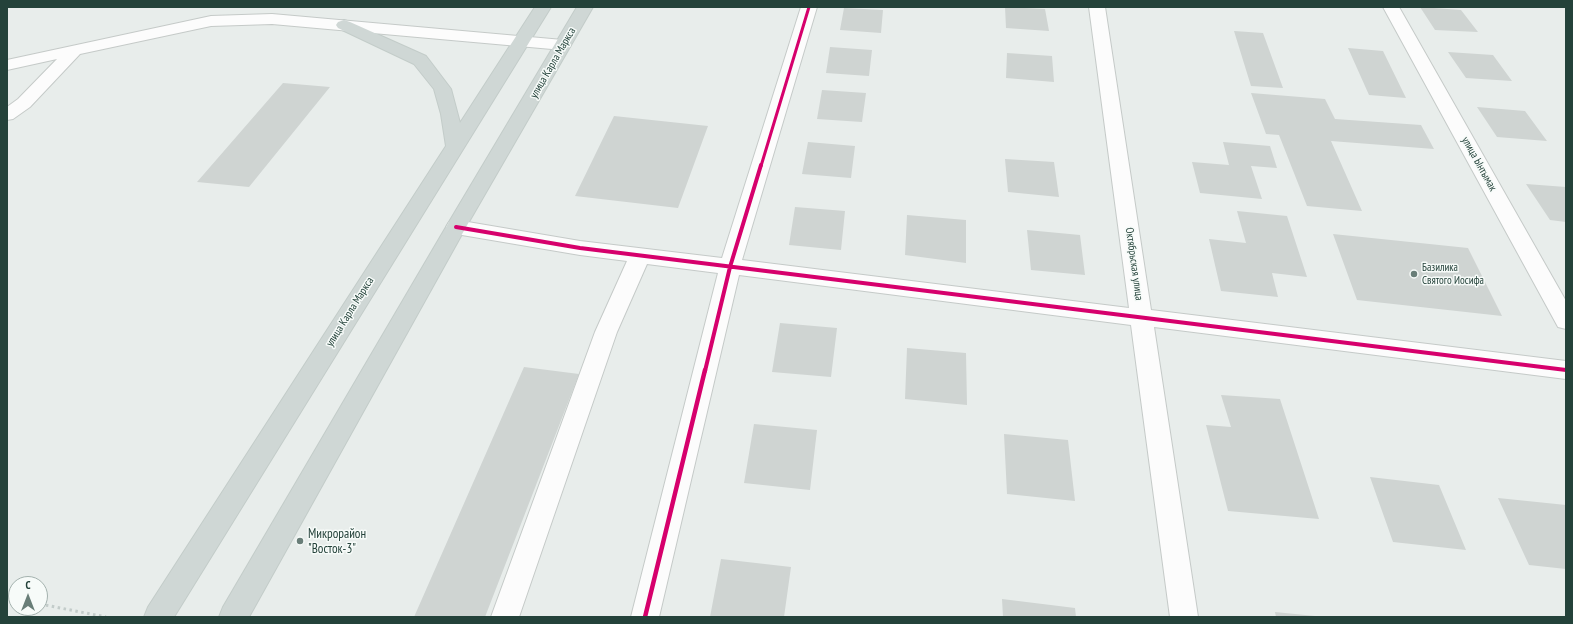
<!DOCTYPE html>
<html>
<head>
<meta charset="utf-8">
<style>
	body { margin:0 }
	#map { position:relative; width:1573px; height:624px; overflow:hidden; background:#e8edeb; font-family:"PT Sans Narrow",sans-serif }
	canvas { display:block }
	.frame { position:absolute; inset:0; border:8px solid #24423a; pointer-events:none }
	.north { position:absolute; left:8px; top:576px; width:40px; height:40px; box-sizing:border-box; background:#f7fbf9; border:1px solid #a3b1ad; border-radius:50%; rotate:0deg; font-size:11px; font-weight:700; line-height:16px; text-align:center; color:#24423a }
	.north::after { content:''; display:block; margin:auto; width:14px; height:18px; background:#697e78; clip-path:polygon(50% 0,100% 100%,50% 72%,0 100%) }
</style>
</head>
<body>
<div id="map">
<canvas width="1573" height="624"></canvas>
<div class="frame"></div>
<div class="north">С</div>
</div>
<script>
const context = document.querySelector('canvas').getContext('2d');
context.lineJoin = 'round';
function fillPath(path, color) { context.fillStyle = color; context.fill(path, 'evenodd'); }
function strokePath(path, color, width, dash) { context.strokeStyle = color; context.lineWidth = width; context.lineCap = dash ? 'butt' : 'round'; context.setLineDash(dash || []); context.stroke(path); }
function label(font, color, halo, rows, align = 'center') {
  context.font = font + ' "PT Sans Narrow",sans-serif'; context.lineWidth = 3; context.setLineDash([]); context.textBaseline = 'middle'; context.strokeStyle = halo; context.fillStyle = color; for (const [text, x, y, turn = 0] of rows) {
    context.save(); context.translate(x, y); context.rotate((+turn || 0) * Math.PI / 180); context.textAlign = isNaN(turn) ? turn : align; if (halo) context.strokeText(text, 0, 0); context.fillText(text, 0, 0); context.restore();
  }
}
const building = new Path2D(`
	M 1005,7 L 1045,9 L 1049,31 L 1006,28 Z
	M 1420,7 L 1461,10 L 1478,32 L 1435,30 Z
	M 844,8 L 883,10 L 881,33 L 840,30 Z
	M 1234,31 L 1263,33 L 1283,88 L 1251,86 Z
	M 830,47 L 872,50 L 869,76 L 826,73 Z
	M 1348,48 L 1383,51 L 1406,98 L 1369,95 Z
	M 1448,52 L 1493,55 L 1512,81 L 1466,78 Z
	M 1007,53 L 1052,56 L 1054,82 L 1006,78 Z
	M 283,83 L 330,87 L 249,187 L 197,182 Z
	M 822,90 L 866,93 L 862,122 L 817,119 Z
	M 1251,93 L 1325,99 L 1335,119 L 1421,125 L 1434,149 L 1331,141 L 1362,211 L 1307,206 L 1279,135 L 1266,134 Z
	M 1477,107 L 1525,111 L 1547,141 L 1497,137 Z
	M 614,116 L 708,126 L 678,208 L 575,196 Z
	M 808,142 L 855,146 L 851,178 L 802,174 Z
	M 1223,142 L 1270,146 L 1277,168 L 1251,166 L 1262,199 L 1200,193 L 1192,162 L 1229,165 Z
	M 1005,159 L 1054,162 L 1059,197 L 1008,192 Z
	M 1526,184 L 1566,187 L 1566,222 L 1550,220 Z
	M 795,207 L 845,211 L 841,250 L 789,245 Z
	M 1237,211 L 1287,216 L 1307,277 L 1272,273 L 1278,297 L 1221,291 L 1209,239 L 1246,243 Z
	M 907,215 L 966,220 L 966,263 L 905,255 Z
	M 1027,230 L 1080,235 L 1085,275 L 1031,270 Z
	M 1333,234 L 1468,248 L 1502,316 L 1357,300 Z
	M 780,323 L 837,328 L 831,377 L 772,372 Z
	M 907,348 L 966,353 L 967,405 L 905,399 Z
	M 524,367 L 579,374 L 485,617 L 414,617 Z
	M 1221,395 L 1280,399 L 1319,519 L 1228,511 L 1206,425 L 1231,427 Z
	M 754,424 L 817,430 L 810,490 L 744,483 Z
	M 1004,434 L 1068,440 L 1075,501 L 1007,494 Z
	M 1370,477 L 1439,485 L 1466,550 L 1393,542 Z
	M 1498,498 L 1566,505 L 1566,569 L 1529,565 Z
	M 721,559 L 791,567 L 784,617 L 710,617 Z
	M 1002,599 L 1075,608 L 1076,617 L 1003,617 Z
	M 1275,612 L 1315,616 L 1315,617 L 1276,617 Z`);
const path = new Path2D(`
	M 40,604 L 106,617
	M 26,617 L 36,608`);
const minor = new Path2D(`
	M 801,7 L 817,7 L 742,260 L 1129,308 L 1089,7 L 1105,7 L 1151,310 L 1566,361 L 1566,379 L 1154,327 L 1198,617 L 1170,617 L 1131,325 L 739,275 L 659,617 L 631,617 L 718,273 L 647,264 L 617,332 L 519,617 L 491,617 L 595,332 L 627,261 L 580,255 L 456,234 L 449,232 L 446,227 L 449,222 L 456,220 L 580,241 L 722,258 Z
	M 1383,7 L 1399,7 L 1566,301 L 1566,329 L 1558,327 Z
	M 272,14 L 563,40 L 569,42 L 571,45 L 569,48 L 563,50 L 272,24 L 211,26 L 80,54 L 30,107 L 13,119 L 7,120 L 7,107 L 18,99 L 57,59 L 7,70 L 7,60 L 211,16 Z`);
const major = new Path2D(`
	M 535,7 L 551,7 L 174,617 L 144,617 L 148,607 L 446,146 L 441,114 L 434,89 L 414,64 L 338,28 L 336,25 L 338,22 L 344,20 L 350,22 L 426,56 L 451,89 L 460,123 Z
	M 577,7 L 593,7 L 466,227 L 249,617 L 219,617 L 223,607 L 446,227 Z`);
const cyclewayFar2 = new Path2D(`
	M 761,166 L 809,7`);
const cyclewayFar1 = new Path2D(`
	M 456,227 L 580,248 L 1566,370
	M 705,371 L 730,267 L 761,165`);
const cycleway = new Path2D(`
	M 645,617 L 705,370`);
const markers = [
	[1414,274,4,"#697e78"],
	[300,541,4,"#697e78"]
];
const streetNames = [
	["улица Карла Маркса",553,63,-60],
	["улица Ынтымак",1479,164,61],
	["Октябрьская улица",1134,264,82],
	["улица Карла Маркса",350,312,-58]
];
const poiNames = [
	["Базилика",1422,268],
	["Святого Иосифа",1422,281]
];
const nearPoinames = [
	["Микрорайон",308,534],
	["\"Восток-3\"",308,549]
];
fillPath(building, '#cfd4d2');
strokePath(minor, '#c5cac8', 2);
strokePath(major, '#c3ccc9', 2);
strokePath(path, '#c3ccca', 3, [2.5, 3.5]);
fillPath(minor, '#fcfcfc');
fillPath(major, '#cfd7d5');
strokePath(cyclewayFar2, '#d6006c', 3);
strokePath(cyclewayFar1, '#d6006c', 4);
strokePath(cycleway, '#d6006c', 4.5);
for (const [x, y, r, color] of markers) { const dot = new Path2D(); dot.arc(x, y, r, 0, 2 * Math.PI); context.fillStyle = color; context.fill(dot); strokePath(dot, '#f7fbf9', 1.5); }
label('11px', '#24423a', '#f7fbf9', streetNames);
label('11px', '#24423a', '#f7fbf9', poiNames, 'left');
label('13px', '#24423a', '#f7fbf9', nearPoinames, 'left');
</script>
</body>
</html>
